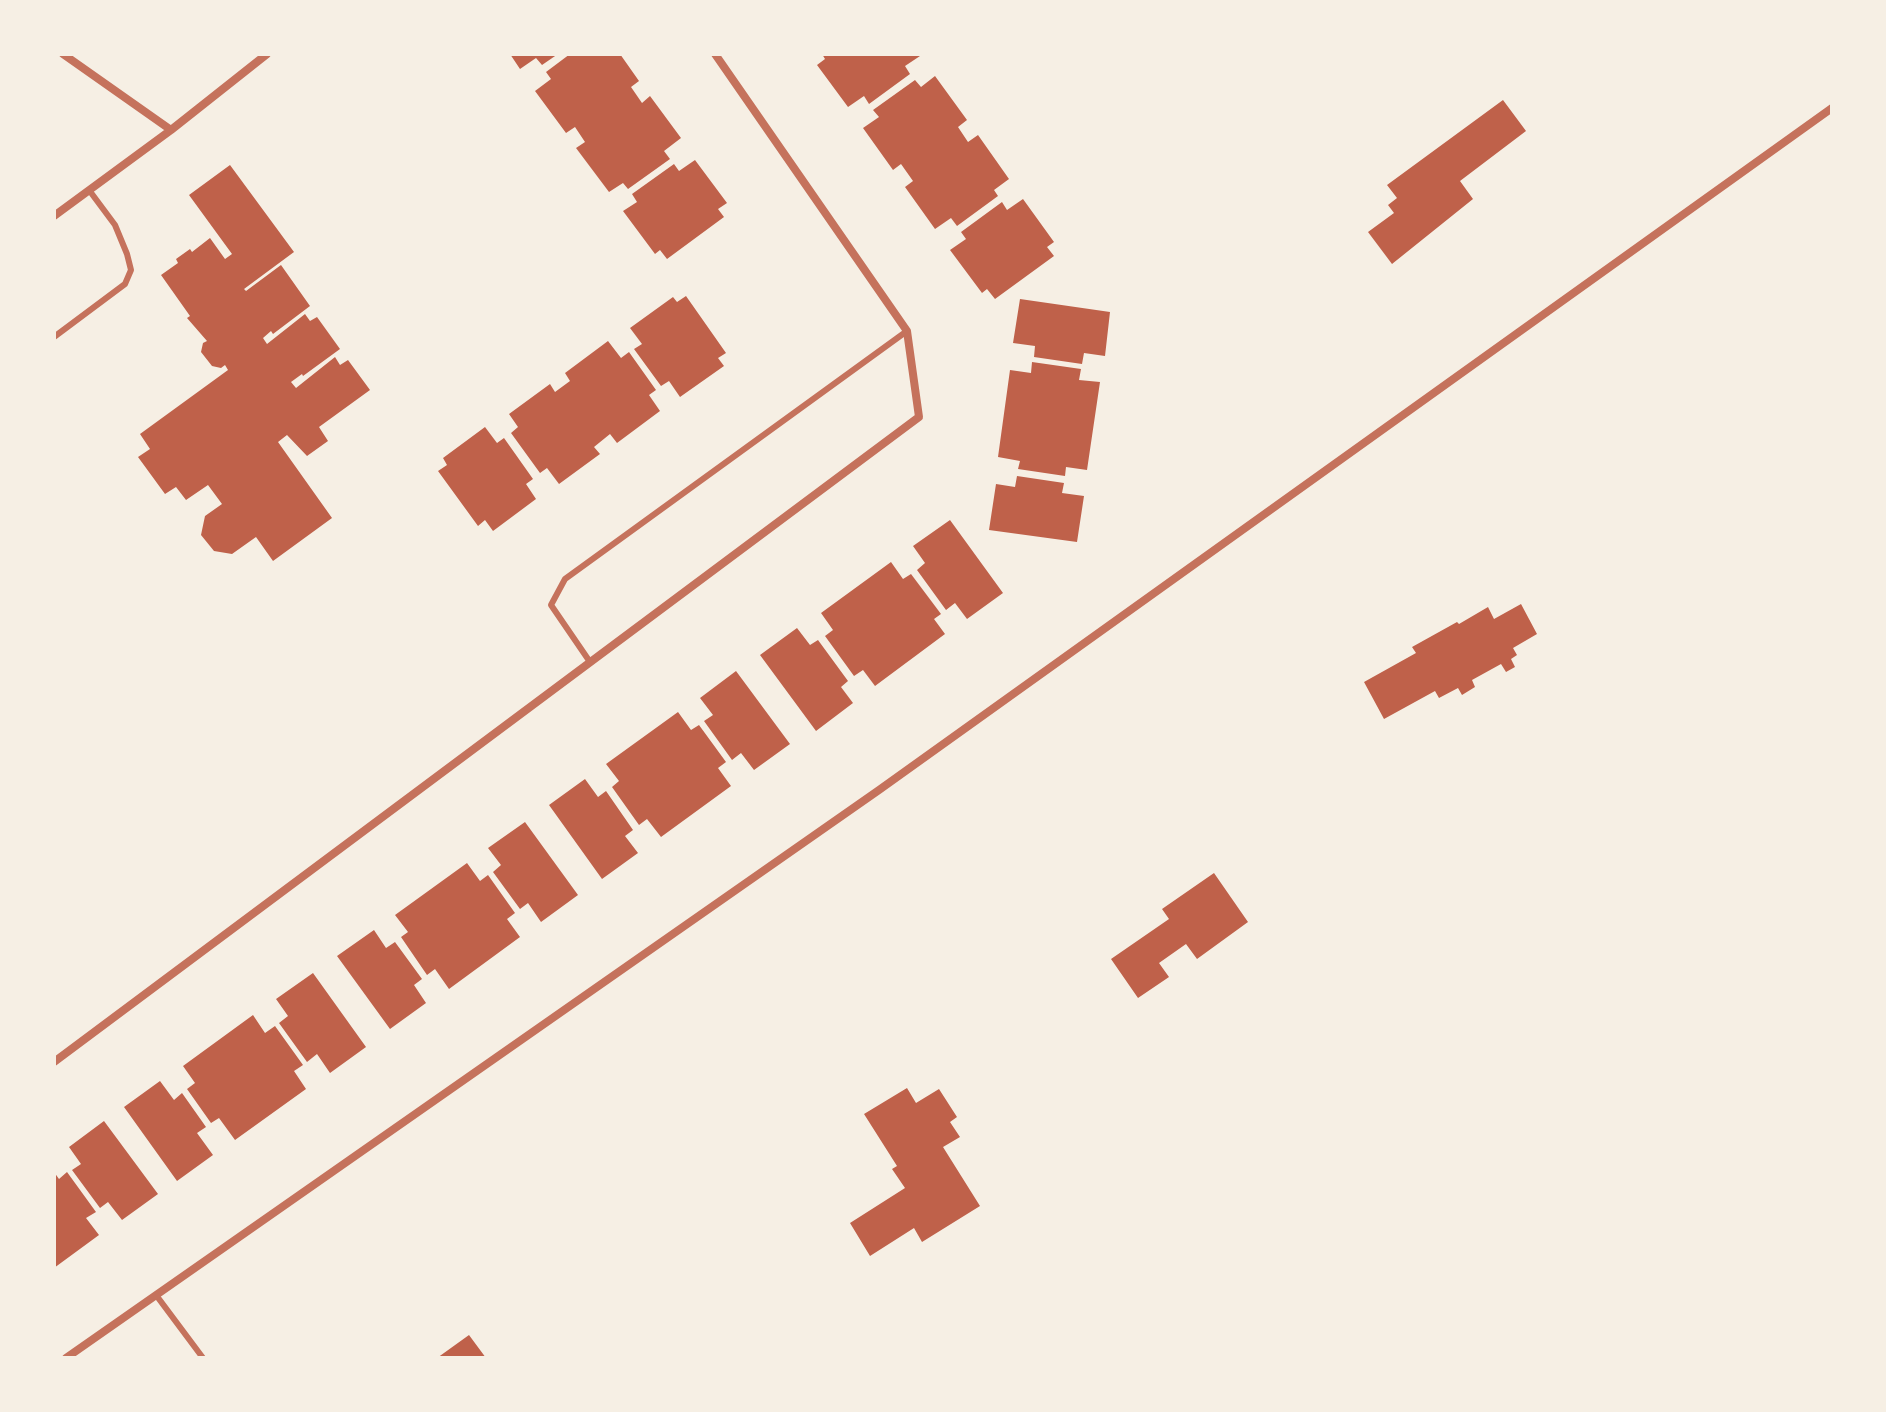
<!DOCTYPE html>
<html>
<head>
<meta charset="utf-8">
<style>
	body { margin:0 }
	#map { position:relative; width:1886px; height:1412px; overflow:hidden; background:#f6efe4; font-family:"Roboto Serif",serif }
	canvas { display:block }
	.frame { position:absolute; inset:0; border:56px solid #f6efe4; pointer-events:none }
</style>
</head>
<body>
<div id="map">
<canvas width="1886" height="1412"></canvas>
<div class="frame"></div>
</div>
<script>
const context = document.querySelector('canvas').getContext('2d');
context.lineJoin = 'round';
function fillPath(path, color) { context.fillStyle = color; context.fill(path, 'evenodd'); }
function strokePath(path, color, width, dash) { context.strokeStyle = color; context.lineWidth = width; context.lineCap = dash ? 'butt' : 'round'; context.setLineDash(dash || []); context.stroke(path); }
const building = new Path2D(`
	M 510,54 L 558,54 L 542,65 L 536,58 L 520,69 Z
	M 570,54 L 620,54 L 639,81 L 631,87 L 642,103 L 650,96 L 681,138 L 664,151 L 670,159 L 628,189 L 623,183 L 609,192 L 576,148 L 585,142 L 575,127 L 566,133 L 535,91 L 551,79 L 546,72 Z
	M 822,54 L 918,54 L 920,56 L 905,66 L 910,74 L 869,104 L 864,96 L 848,107 L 817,65 L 825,59 Z
	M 935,76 L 967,120 L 958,127 L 968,142 L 978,135 L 1009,179 L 994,190 L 998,196 L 957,226 L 951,218 L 935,229 L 905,187 L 913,181 L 901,164 L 893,170 L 863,128 L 879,117 L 873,110 L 915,80 L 921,87 Z
	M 1503,100 L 1526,131 L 1460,181 L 1473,199 L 1392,264 L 1368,232 L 1394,213 L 1388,205 L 1397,198 L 1387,185 Z
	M 695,160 L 727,203 L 718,209 L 724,217 L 667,259 L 660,250 L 655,254 L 623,211 L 637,202 L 632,194 L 674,164 L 679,171 Z
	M 230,165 L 294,252 L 244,289 L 246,291 L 281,265 L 310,306 L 273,334 L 271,331 L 263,338 L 267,344 L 305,314 L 310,321 L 317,317 L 340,349 L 303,376 L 302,374 L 291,382 L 296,388 L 335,357 L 340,365 L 348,360 L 370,390 L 319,427 L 328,441 L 307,456 L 287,435 L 278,442 L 332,518 L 273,561 L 256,537 L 232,554 L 214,551 L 201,535 L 205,516 L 222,504 L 208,485 L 186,500 L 176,487 L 165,494 L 138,457 L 150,449 L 140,434 L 228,370 L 225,365 L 221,368 L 212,366 L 201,352 L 203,343 L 207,341 L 187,318 L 190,316 L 161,275 L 178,263 L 176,259 L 190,249 L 192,252 L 210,238 L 225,259 L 232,254 L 189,195 Z
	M 1023,199 L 1054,242 L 1047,247 L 1054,256 L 995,299 L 987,289 L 982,293 L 950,250 L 966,239 L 961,232 L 1002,202 L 1007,210 Z
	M 686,296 L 726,353 L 718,358 L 724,366 L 680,397 L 669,381 L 661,386 L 634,349 L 642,344 L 630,328 L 673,297 L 677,302 Z
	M 1020,299 L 1110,312 L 1105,356 L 1084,353 L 1082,364 L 1034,357 L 1035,346 L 1013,343 Z
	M 608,341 L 621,358 L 629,352 L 656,390 L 649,395 L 660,411 L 617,443 L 610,434 L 594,447 L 600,454 L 559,484 L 547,468 L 540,473 L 511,433 L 518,427 L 509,414 L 550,384 L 555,392 L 570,381 L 565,373 Z
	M 1032,362 L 1081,369 L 1079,380 L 1100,382 L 1087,470 L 1066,467 L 1065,476 L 1018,469 L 1020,461 L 998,457 L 1010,370 L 1031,373 Z
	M 485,427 L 497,443 L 504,438 L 533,479 L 526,484 L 536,499 L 493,531 L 485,520 L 478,526 L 438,471 L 447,465 L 443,458 Z
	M 1017,476 L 1064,483 L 1062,493 L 1084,496 L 1077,542 L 989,530 L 996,484 L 1015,487 Z
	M 950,520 L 1003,593 L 967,619 L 955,603 L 946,610 L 917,570 L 925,563 L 913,546 Z
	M 891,562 L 903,579 L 911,574 L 941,614 L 934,619 L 945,634 L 875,686 L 863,670 L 854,676 L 825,636 L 833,630 L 821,613 Z
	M 1521,604 L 1537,634 L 1513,648 L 1517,655 L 1511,659 L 1515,667 L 1506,672 L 1501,664 L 1472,680 L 1475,687 L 1462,695 L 1458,688 L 1439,698 L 1435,691 L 1384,719 L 1364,682 L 1416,653 L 1412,647 L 1457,622 L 1459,624 L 1488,607 L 1494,619 Z
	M 797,628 L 810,645 L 818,640 L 848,681 L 841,687 L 853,703 L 816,731 L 760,655 Z
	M 736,671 L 790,744 L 754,770 L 741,753 L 732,760 L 704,721 L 713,715 L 700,698 Z
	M 678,712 L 691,730 L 699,725 L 726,762 L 718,768 L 731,786 L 661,837 L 647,819 L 639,825 L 612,787 L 619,781 L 606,764 Z
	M 585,779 L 598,797 L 606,791 L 633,830 L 625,836 L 638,853 L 602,879 L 549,805 Z
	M 525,822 L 578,895 L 541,922 L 528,903 L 520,909 L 493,872 L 501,865 L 488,848 Z
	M 467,863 L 480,881 L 488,875 L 515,913 L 507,919 L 520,937 L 449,989 L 435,969 L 427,975 L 401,937 L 408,932 L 395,915 Z
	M 1214,873 L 1248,922 L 1197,959 L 1186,944 L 1159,963 L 1169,977 L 1138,998 L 1111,959 L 1169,919 L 1162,909 Z
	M 374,930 L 386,948 L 395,942 L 422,979 L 414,985 L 426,1003 L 390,1029 L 337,956 Z
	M 313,973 L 366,1047 L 330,1073 L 317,1054 L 307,1062 L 279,1023 L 288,1016 L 276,999 Z
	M 253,1015 L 265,1033 L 275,1026 L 303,1065 L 294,1071 L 306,1089 L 235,1140 L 219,1118 L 211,1123 L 187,1089 L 195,1083 L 183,1066 Z
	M 160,1081 L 174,1100 L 182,1093 L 206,1127 L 197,1133 L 213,1155 L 177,1181 L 124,1107 Z
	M 907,1088 L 916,1103 L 939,1089 L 957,1117 L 950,1122 L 960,1137 L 943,1147 L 980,1206 L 922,1242 L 914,1228 L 870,1256 L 850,1223 L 905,1188 L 892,1169 L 897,1166 L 864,1114 Z
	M 104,1121 L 158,1194 L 122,1220 L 108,1202 L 100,1208 L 72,1170 L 81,1164 L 69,1147 Z
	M 54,1172 L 59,1179 L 67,1172 L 96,1212 L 86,1218 L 99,1235 L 54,1268 Z
	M 469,1335 L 486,1358 L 437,1358 Z`);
const service = new Path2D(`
	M 54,337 L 125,284 L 131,270 L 127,254 L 115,225 L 89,190
	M 590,662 L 551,605 L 565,579 L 907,331
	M 156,1295 L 203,1358`);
const minor = new Path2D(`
	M 63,54 L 171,130
	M 54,216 L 171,130 L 267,54
	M 54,1062 L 919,417 L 907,331 L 715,54
	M 66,1358 L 879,790 L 1832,108`);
fillPath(building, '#bf614a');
strokePath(service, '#c5725c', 6);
strokePath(minor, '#c5725c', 8);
</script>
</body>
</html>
